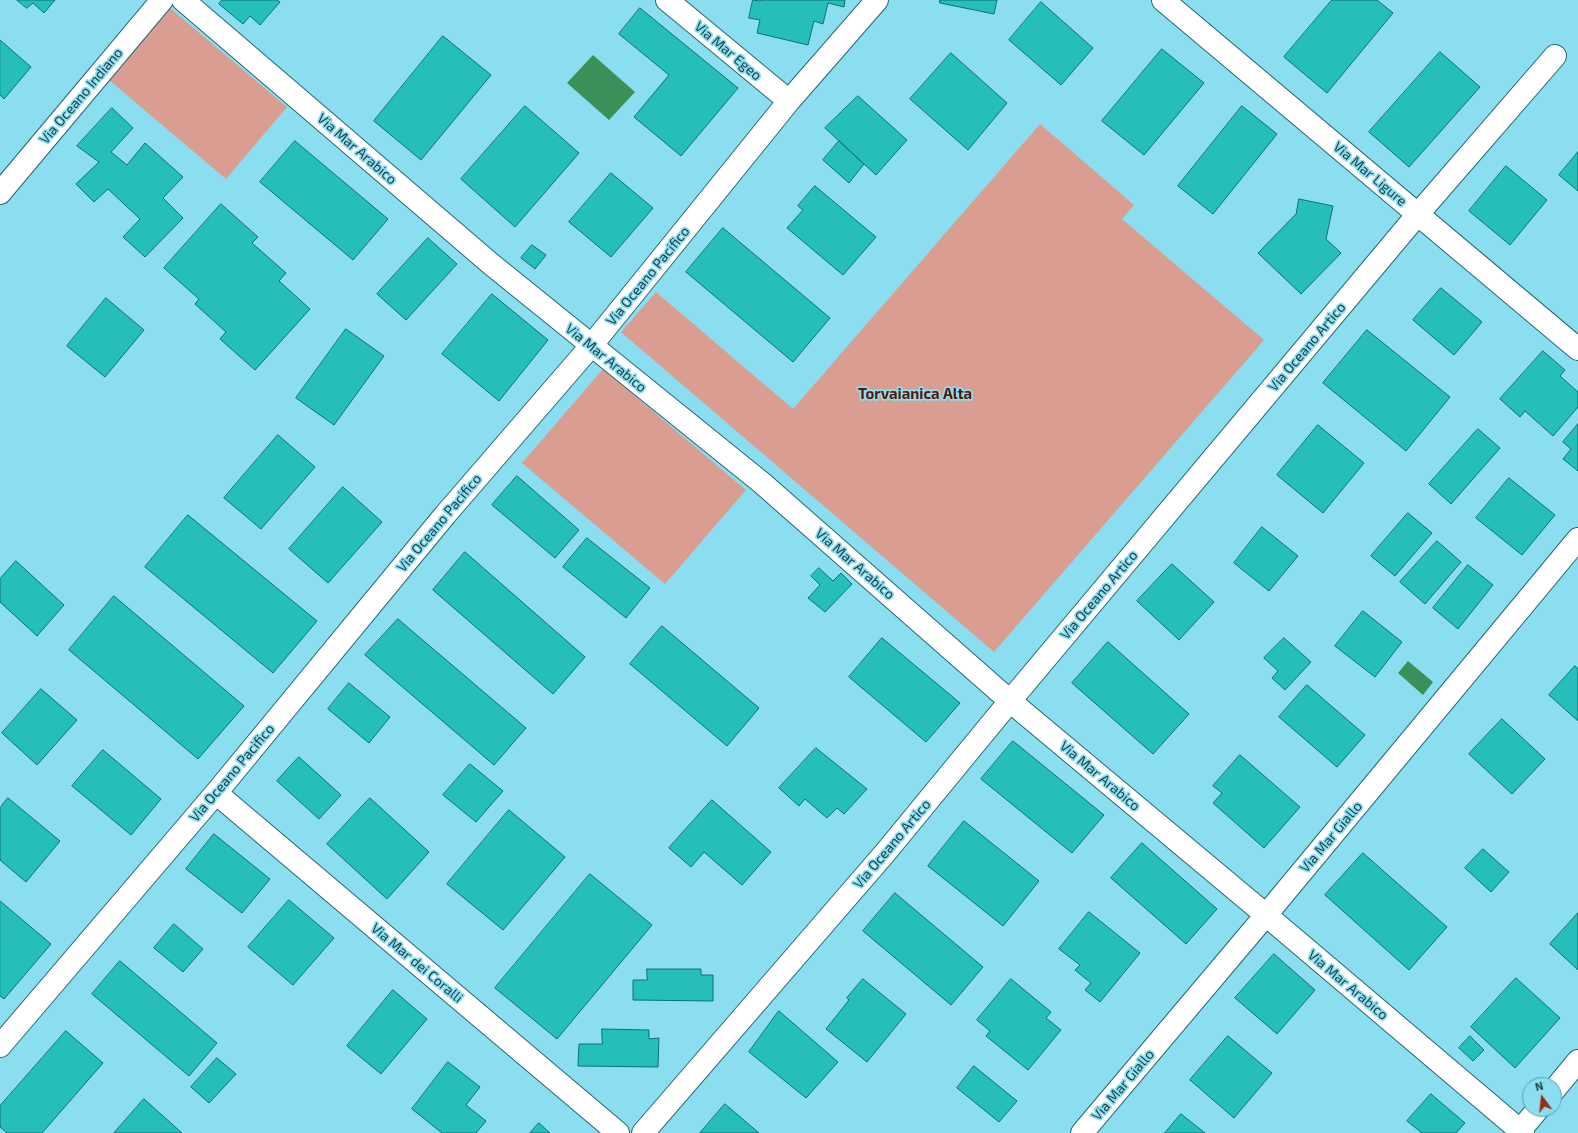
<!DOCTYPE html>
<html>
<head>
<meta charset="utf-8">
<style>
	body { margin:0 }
	#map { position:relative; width:1578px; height:1133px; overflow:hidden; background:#8adeef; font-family:"Exo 2",sans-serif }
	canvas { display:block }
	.north { position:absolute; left:1522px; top:1077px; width:40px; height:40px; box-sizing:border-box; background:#8adeef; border:1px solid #5f9fac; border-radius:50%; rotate:345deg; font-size:11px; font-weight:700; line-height:16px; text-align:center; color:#1e4148 }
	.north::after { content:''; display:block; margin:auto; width:14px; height:18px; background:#972e1b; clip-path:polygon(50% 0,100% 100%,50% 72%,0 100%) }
</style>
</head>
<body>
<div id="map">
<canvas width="1578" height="1133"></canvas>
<div class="north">N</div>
</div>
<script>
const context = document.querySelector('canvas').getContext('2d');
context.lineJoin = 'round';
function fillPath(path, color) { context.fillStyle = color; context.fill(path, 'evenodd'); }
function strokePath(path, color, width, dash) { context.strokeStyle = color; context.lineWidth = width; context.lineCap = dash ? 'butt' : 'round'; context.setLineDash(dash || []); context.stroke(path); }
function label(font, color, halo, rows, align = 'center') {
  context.font = font + ' "Exo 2",sans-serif'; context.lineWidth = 3.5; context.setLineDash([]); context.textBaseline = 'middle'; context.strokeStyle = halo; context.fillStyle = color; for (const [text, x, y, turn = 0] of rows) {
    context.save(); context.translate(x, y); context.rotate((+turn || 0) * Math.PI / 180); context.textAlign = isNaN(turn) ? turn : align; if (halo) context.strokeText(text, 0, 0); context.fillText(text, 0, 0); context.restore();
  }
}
const green = new Path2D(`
	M 170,8 L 287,107 L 226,179 L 109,80 Z
	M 1040,124 L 1134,205 L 1122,219 L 1264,340 L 994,652 L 621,332 L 656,292 L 793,409 Z
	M 603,369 L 746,490 L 665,584 L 522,463 Z`);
const water = new Path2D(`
	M 593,55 L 635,92 L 609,120 L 567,83 Z
	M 1408,661 L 1433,682 L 1423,695 L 1398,673 Z`);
const building = new Path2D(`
	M 17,0 L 55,0 L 44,13 L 33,3 L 27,8 Z
	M 222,0 L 277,0 L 280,2 L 260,25 L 250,16 L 243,24 L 219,4 Z
	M 753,0 L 760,1 L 761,0 L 845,0 L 844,7 L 828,3 L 823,24 L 814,21 L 808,45 L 757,33 L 760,20 L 749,18 Z
	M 940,0 L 997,0 L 994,14 L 940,3 Z
	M 1332,0 L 1377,0 L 1393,13 L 1327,93 L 1284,57 Z
	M 1041,2 L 1093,48 L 1061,85 L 1009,40 Z
	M 640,8 L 738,88 L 681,156 L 634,117 L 669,75 L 619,34 Z
	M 443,36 L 491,75 L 421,160 L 374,121 Z
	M 0,40 L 31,67 L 4,99 L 0,95 Z
	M 1162,49 L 1204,83 L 1144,155 L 1102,121 Z
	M 1440,52 L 1480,87 L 1409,167 L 1369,132 Z
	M 951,53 L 1007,103 L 968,150 L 910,99 Z
	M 858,96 L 907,140 L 876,175 L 825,128 Z
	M 525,106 L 579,153 L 515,227 L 461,179 Z
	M 1242,106 L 1277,134 L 1213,214 L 1178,186 Z
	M 112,108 L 133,128 L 111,152 L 127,165 L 145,143 L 183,177 L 163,198 L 183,218 L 145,257 L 123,237 L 140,219 L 108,189 L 94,202 L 76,184 L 99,162 L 77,146 Z
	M 295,141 L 388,219 L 353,260 L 260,182 Z
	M 839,141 L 864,164 L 849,183 L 823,160 Z
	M 1578,152 L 1578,191 L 1559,175 Z
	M 1506,166 L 1547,200 L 1510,245 L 1469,211 Z
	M 611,173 L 653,208 L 611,257 L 569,222 Z
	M 815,186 L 876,237 L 843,275 L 787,228 L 803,210 L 798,206 Z
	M 1299,199 L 1333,206 L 1326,239 L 1341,253 L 1301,294 L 1258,253 L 1296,214 Z
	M 221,204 L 258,237 L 252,243 L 286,273 L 279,281 L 310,309 L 255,370 L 220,339 L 226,332 L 195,304 L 199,299 L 164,268 Z
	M 723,228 L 830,318 L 793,362 L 686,272 Z
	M 428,238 L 457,264 L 406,320 L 377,294 Z
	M 532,245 L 546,255 L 535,269 L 521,258 Z
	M 1441,288 L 1482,322 L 1454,355 L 1413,320 Z
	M 492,294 L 548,340 L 499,401 L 442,354 Z
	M 106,298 L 144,330 L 105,377 L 67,346 Z
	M 346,329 L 384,356 L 334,425 L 296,398 Z
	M 1367,330 L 1450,397 L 1406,451 L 1323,383 Z
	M 1543,351 L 1565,370 L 1560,376 L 1578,392 L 1578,407 L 1553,436 L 1525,411 L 1520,417 L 1500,399 Z
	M 1578,424 L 1578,471 L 1563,459 L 1571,449 L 1563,442 Z
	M 1318,425 L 1364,463 L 1323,513 L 1277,475 Z
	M 1478,429 L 1500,448 L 1451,504 L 1429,484 Z
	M 278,435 L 315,467 L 261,529 L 224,498 Z
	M 517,476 L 579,530 L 555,558 L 492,505 Z
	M 1509,478 L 1555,515 L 1522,555 L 1476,518 Z
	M 343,487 L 382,522 L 328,583 L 289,549 Z
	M 1408,513 L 1432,533 L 1395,576 L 1371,556 Z
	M 188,515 L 317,621 L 273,673 L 145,567 Z
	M 1262,527 L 1298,556 L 1269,591 L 1234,563 Z
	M 587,538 L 650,588 L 626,618 L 563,567 Z
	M 1437,541 L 1461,562 L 1425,604 L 1400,582 Z
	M 465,552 L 585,657 L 553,694 L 433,590 Z
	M 16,561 L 64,605 L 37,636 L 0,602 L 0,579 Z
	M 1172,564 L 1214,602 L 1179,640 L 1137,601 Z
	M 1468,565 L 1493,585 L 1458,629 L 1433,608 Z
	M 819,568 L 833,581 L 841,573 L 852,584 L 825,612 L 808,598 L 820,585 L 811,576 Z
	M 114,596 L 244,706 L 198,759 L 69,650 Z
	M 1363,611 L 1402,642 L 1375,677 L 1335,646 Z
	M 398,619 L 526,728 L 494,765 L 365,655 Z
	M 662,626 L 759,708 L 727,746 L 630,664 Z
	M 882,638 L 960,703 L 926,742 L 849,677 Z
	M 1284,638 L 1311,662 L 1285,690 L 1272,678 L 1278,671 L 1264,658 Z
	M 1108,642 L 1189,714 L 1153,754 L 1072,683 Z
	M 1575,666 L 1578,669 L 1578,721 L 1549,695 Z
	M 349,683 L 390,717 L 369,743 L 328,709 Z
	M 1307,685 L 1365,735 L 1337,767 L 1279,717 Z
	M 41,689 L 77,720 L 37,765 L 2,733 Z
	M 1502,719 L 1545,759 L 1512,794 L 1469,754 Z
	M 1013,741 L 1104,815 L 1072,853 L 981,779 Z
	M 816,748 L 867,789 L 844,814 L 837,808 L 827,818 L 805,799 L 799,806 L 779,788 Z
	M 103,750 L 161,799 L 131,835 L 72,786 Z
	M 1240,755 L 1300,807 L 1264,848 L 1213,803 L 1222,793 L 1213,786 Z
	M 299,757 L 341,795 L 319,819 L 277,781 Z
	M 470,764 L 503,791 L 476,822 L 443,795 Z
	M 8,798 L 60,841 L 26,882 L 0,860 L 0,808 Z
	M 370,798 L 429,852 L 387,899 L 327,844 Z
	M 712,800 L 771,852 L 742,885 L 704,852 L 691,867 L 669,848 Z
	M 509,810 L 565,857 L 503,930 L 447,884 Z
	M 964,821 L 1039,881 L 1003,926 L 928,866 Z
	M 214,834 L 270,879 L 242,913 L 186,869 Z
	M 1142,843 L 1217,909 L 1186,944 L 1111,878 Z
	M 1483,849 L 1509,872 L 1491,892 L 1465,868 Z
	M 1363,853 L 1447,927 L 1409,970 L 1325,895 Z
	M 590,874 L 652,925 L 557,1039 L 495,988 Z
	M 895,893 L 983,967 L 951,1005 L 863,931 Z
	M 289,900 L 334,938 L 293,985 L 248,947 Z
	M 0,901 L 51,944 L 4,999 L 0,996 Z
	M 1089,912 L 1140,953 L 1100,1002 L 1085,990 L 1091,983 L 1075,970 L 1080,965 L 1059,949 Z
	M 1578,913 L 1578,970 L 1550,944 Z
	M 174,924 L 203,949 L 183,972 L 154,948 Z
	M 1274,954 L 1315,990 L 1277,1034 L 1235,998 Z
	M 120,961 L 217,1043 L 189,1076 L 92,994 Z
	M 647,969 L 701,969 L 701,975 L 713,975 L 713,1001 L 633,1000 L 633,980 L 647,980 Z
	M 1516,978 L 1560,1018 L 1515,1068 L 1471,1027 Z
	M 863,979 L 906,1014 L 867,1062 L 826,1029 L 849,1000 L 847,998 Z
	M 1011,979 L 1051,1012 L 1046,1018 L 1061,1030 L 1028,1070 L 986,1036 L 990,1031 L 977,1020 Z
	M 393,990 L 427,1019 L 381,1074 L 347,1046 Z
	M 779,1011 L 838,1062 L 806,1098 L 749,1052 Z
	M 602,1029 L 649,1030 L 649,1039 L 659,1038 L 658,1067 L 578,1066 L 579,1044 L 602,1044 Z
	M 66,1031 L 103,1063 L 42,1133 L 7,1133 L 0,1127 L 0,1106 Z
	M 1228,1036 L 1272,1073 L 1234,1118 L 1190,1080 Z
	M 1470,1036 L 1484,1050 L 1473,1061 L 1459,1048 Z
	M 217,1058 L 236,1074 L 209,1103 L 191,1087 Z
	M 448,1062 L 480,1087 L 466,1105 L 486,1121 L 476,1133 L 442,1133 L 412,1109 Z
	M 974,1066 L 1017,1101 L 999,1122 L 957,1088 Z
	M 1431,1094 L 1465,1123 L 1456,1133 L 1422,1133 L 1407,1121 Z
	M 144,1099 L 182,1133 L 114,1133 Z
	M 725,1104 L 759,1133 L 700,1133 Z
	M 1181,1114 L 1205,1133 L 1165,1133 Z
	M 539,1123 L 550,1133 L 530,1133 Z`);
const minor = new Path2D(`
	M 183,0 L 491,264 L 762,483 L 1010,701 L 1266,915 L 1523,1133
	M 667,0 L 789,101
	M 1163,0 L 1578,349
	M 0,193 L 162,0
	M 216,793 L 618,1133
	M 0,1046 L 216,793 L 445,515 L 591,346 L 789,101 L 877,0
	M 1554,1090 L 1578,1061
	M 643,1133 L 885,853 L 1010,701 L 1418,214 L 1555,56
	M 1082,1133 L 1266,915 L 1578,539
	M 1518,1133 L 1538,1109`);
const streetNames = [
	["Via Mar Egeo",728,51,40],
	["Via Oceano Indiano",81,96,-50],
	["Via Mar Arabico",357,149,41],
	["Via Mar Ligure",1370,174,40],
	["Via Oceano Pacifico",648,276,-51],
	["Via Oceano Artico",1307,347,-50],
	["Via Mar Arabico",606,358,39],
	["Via Oceano Pacifico",439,523,-50],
	["Via Mar Arabico",855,564,41],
	["Via Oceano Artico",1099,595,-50],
	["Via Oceano Pacifico",232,773,-50],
	["Via Mar Arabico",1100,776,40],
	["Via Mar Giallo",1331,837,-50],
	["Via Oceano Artico",892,844,-50],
	["Via Mar dei Coralli",417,963,40],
	["Via Mar Arabico",1348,985,40],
	["Via Mar Giallo",1123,1085,-50]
];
const neighbourhoodNames = [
	["Torvaianica Alta",915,394]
];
fillPath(green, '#d99e91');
fillPath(water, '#3b9059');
fillPath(building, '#26bebb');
strokePath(building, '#087371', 1);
strokePath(minor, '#266774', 24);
strokePath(minor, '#fff', 22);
label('14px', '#1e4148', '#8adeef', streetNames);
label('bold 15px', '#59170b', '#8adeef', neighbourhoodNames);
</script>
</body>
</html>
